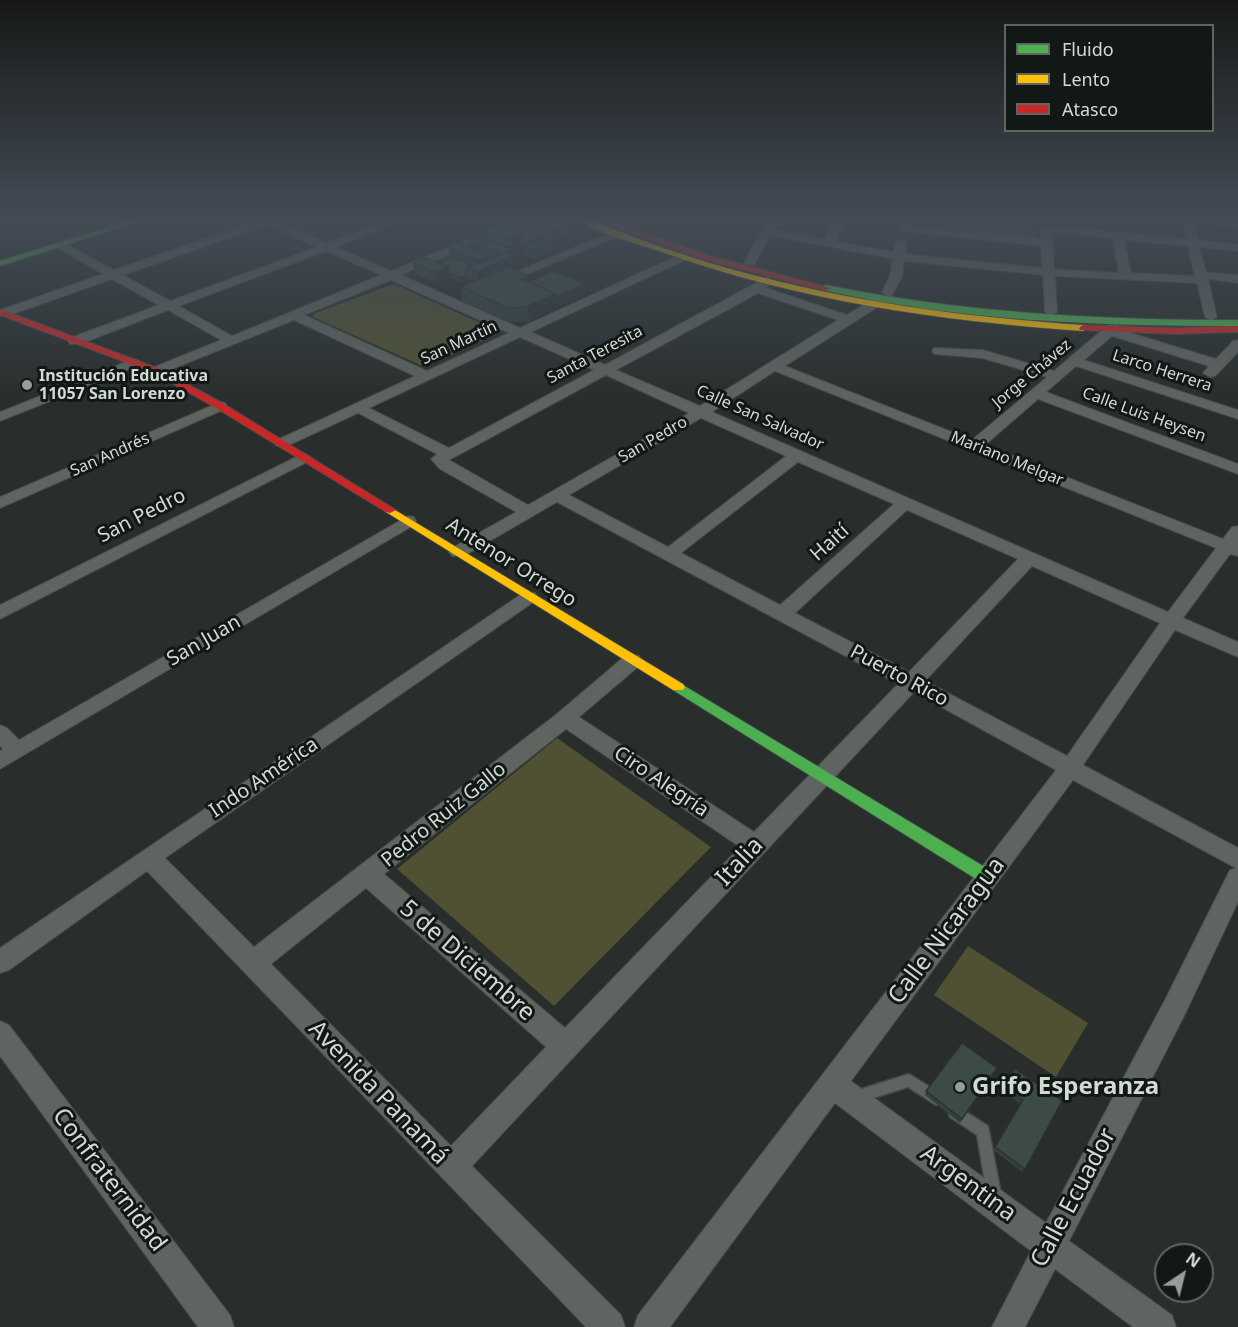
<!DOCTYPE html>
<html>
<head>
<meta charset="utf-8">
<style>
	body { margin:0 }
	#map { position:relative; width:1238px; height:1327px; overflow:hidden; background:#292e2c; font-family:"Noto Sans",sans-serif }
	canvas { display:block }
	.legend { position:absolute; left:1004px; top:24px; width:210px; height:108px; box-sizing:border-box; background:#121815; border:2px solid #5f6662; margin:0; padding:8px 10px; list-style:none; font-size:18px; color:#d2dad6 }
	.legend li { display:flex; align-items:center; gap:12px; height:30px }
	.legend b { width:30px; border:2px solid #5f6662 }
	.north { position:absolute; left:1154px; top:1243px; width:60px; height:60px; box-sizing:border-box; background:#121815; border:2px solid #5f6662; border-radius:50%; rotate:35deg; font-size:16px; font-weight:700; line-height:24px; text-align:center; color:#d2dad6 }
	.north::after { content:''; display:block; margin:auto; width:21px; height:27px; background:#979e9a; clip-path:polygon(50% 0,100% 100%,50% 72%,0 100%) }
</style>
</head>
<body>
<div id="map">
<canvas width="1238" height="1327"></canvas>
<ul class="legend">
<li><b style="height:8px;background:#4caf50"></b>Fluido</li>
<li><b style="height:8px;background:#ffc107"></b>Lento</li>
<li><b style="height:8px;background:#c62828"></b>Atasco</li>
</ul>
<div class="north">N</div>
</div>
<script>
const context = document.querySelector('canvas').getContext('2d');
context.lineJoin = 'round';
function fillPath(path, color) { context.fillStyle = color; context.fill(path, 'evenodd'); }
function strokePath(path, color, width, dash) { context.strokeStyle = color; context.lineWidth = width; context.lineCap = dash ? 'butt' : 'round'; context.setLineDash(dash || []); context.stroke(path); }
function label(font, color, halo, rows, align = 'center') {
  context.font = font + ' "Noto Sans",sans-serif'; context.lineWidth = 6; context.setLineDash([]); context.textBaseline = 'middle'; context.strokeStyle = halo; context.fillStyle = color; for (const [text, x, y, turn = 0] of rows) {
    context.save(); context.translate(x, y); context.rotate((+turn || 0) * Math.PI / 180); context.textAlign = isNaN(turn) ? turn : align; if (halo) context.strokeText(text, 0, 0); context.fillText(text, 0, 0); context.restore();
  }
}
const green = new Path2D(`
	M 537,220 L 553,220 L 567,225 L 526,242 L 503,234 Z
	M 913,220 L 1033,220 L 1036,238 L 912,225 Z
	M 394,284 L 500,332 L 425,367 L 313,317 L 315,313 Z
	M 557,738 L 711,847 L 554,1006 L 397,869 Z
	M 968,946 L 1088,1023 L 1056,1077 L 934,995 Z`);
const lane = new Path2D(`
	M 909,1074 L 941,1094 L 942,1099 L 941,1104 L 936,1105 L 908,1087 L 857,1103 L 852,1102 L 851,1097 L 852,1092 Z
	M 955,1105 L 988,1126 L 1001,1194 L 999,1199 L 994,1201 L 989,1199 L 987,1194 L 977,1135 L 950,1117 L 948,1112 L 950,1107 Z`);
const street = new Path2D(`
	M 259,220 L 276,220 L 327,243 L 387,220 L 403,220 L 336,247 L 391,271 L 516,220 L 531,220 L 401,275 L 520,328 L 679,255 L 687,255 L 687,259 L 531,332 L 605,365 L 767,277 L 773,281 L 766,288 L 847,315 L 871,300 L 879,300 L 881,303 L 879,306 L 785,366 L 972,440 L 1047,377 L 982,358 L 934,354 L 932,351 L 934,348 L 983,350 L 1054,371 L 1108,325 L 1118,325 L 1118,329 L 1216,359 L 1233,341 L 1238,340 L 1238,352 L 1215,376 L 1210,377 L 1203,373 L 1209,366 L 1112,336 L 1084,360 L 1238,410 L 1238,419 L 1076,366 L 1046,392 L 1238,464 L 1238,474 L 1038,399 L 985,445 L 1223,539 L 1232,527 L 1238,526 L 1238,556 L 1230,554 L 1183,618 L 1238,642 L 1238,657 L 1175,630 L 1083,765 L 1238,848 L 1238,902 L 1184,1016 L 1069,1241 L 1172,1315 L 1176,1327 L 1133,1327 L 1055,1269 L 1025,1327 L 992,1327 L 1031,1251 L 835,1103 L 670,1327 L 634,1327 L 638,1315 L 1056,770 L 914,692 L 472,1166 L 621,1315 L 625,1327 L 586,1327 L 147,871 L 9,970 L 0,973 L 0,948 L 523,593 L 535,593 L 538,597 L 535,601 L 165,858 L 254,947 L 558,713 L 625,656 L 632,654 L 639,656 L 642,661 L 639,666 L 579,717 L 754,832 L 898,684 L 557,502 L 464,556 L 452,556 L 449,552 L 452,548 L 516,512 L 440,469 L 431,459 L 437,454 L 358,413 L 287,446 L 277,446 L 274,443 L 277,440 L 415,376 L 294,320 L 157,375 L 152,374 L 150,371 L 152,368 L 221,340 L 168,310 L 80,344 L 70,344 L 68,341 L 70,338 L 159,305 L 112,279 L 7,316 L 0,316 L 0,310 L 103,274 L 56,247 L 56,243 L 64,243 L 114,270 ZM 267,225 L 317,247 L 170,301 L 123,275 ZM 326,251 L 381,275 L 232,336 L 179,306 ZM 391,280 L 509,333 L 427,371 L 304,315 ZM 758,293 L 838,320 L 700,406 L 616,370 ZM 520,337 L 594,370 L 449,448 L 369,408 ZM 775,371 L 1216,548 L 1168,612 L 712,412 ZM 606,375 L 689,413 L 528,505 L 449,460 ZM 701,418 L 786,456 L 668,547 L 569,495 ZM 798,462 L 894,504 L 780,605 L 681,553 ZM 907,510 L 1018,559 L 909,672 L 795,613 ZM 1032,566 L 1160,623 L 1067,756 L 925,681 ZM 566,729 L 740,847 L 565,1028 L 384,874 ZM 1073,780 L 1236,868 L 1230,870 L 1166,998 L 1046,1223 L 851,1081 ZM 366,888 L 546,1047 L 451,1146 L 271,964 Z
	M 623,220 L 634,220 L 628,225 L 624,224 Z
	M 741,220 L 777,220 L 773,229 L 826,240 L 833,220 L 844,220 L 836,242 L 894,252 L 895,243 L 901,240 L 907,243 L 905,254 L 1042,268 L 1041,246 L 904,231 L 899,228 L 904,225 L 1041,239 L 1040,228 L 1045,225 L 1186,239 L 1182,220 L 1192,220 L 1198,240 L 1238,245 L 1238,251 L 1199,247 L 1206,272 L 1238,275 L 1238,283 L 1208,279 L 1217,317 L 1211,321 L 1205,317 L 1197,283 L 1055,276 L 1057,312 L 1051,316 L 1045,312 L 1043,275 L 904,261 L 902,276 L 892,295 L 888,296 L 882,292 L 890,276 L 893,259 L 770,235 L 754,265 L 746,265 L 744,263 L 764,225 ZM 1052,232 L 1113,238 L 1119,273 L 1054,269 ZM 1124,240 L 1188,246 L 1195,276 L 1131,273 Z
	M 1205,220 L 1238,220 L 1238,226 L 1210,223 Z
	M 617,230 L 623,233 L 621,235 L 501,285 L 497,286 L 491,282 Z
	M 133,359 L 138,360 L 140,363 L 138,366 L 0,421 L 0,412 Z
	M 220,402 L 225,403 L 227,406 L 225,409 L 0,508 L 0,497 Z
	M 304,453 L 312,458 L 309,461 L 0,619 L 0,605 Z
	M 408,516 L 414,517 L 416,521 L 414,525 L 0,769 L 0,751 L 3,749 L 0,746 L 0,725 L 7,728 L 19,740 Z
	M 0,1021 L 9,1025 L 230,1315 L 234,1327 L 198,1327 L 0,1056 Z`);
const fast = new Path2D(`
	M 131,220 L 144,220 L 0,266 L 0,261 Z
	M 826,285 C 963,313 1099,320 1238,320 L 1238,326 C 1099,326 959,321 823,290 L 823,286 Z
	M 678,682 L 993,872 L 995,877 L 993,882 L 987,884 L 981,882 L 673,690 L 671,687 L 673,684 Z`);
const slow = new Path2D(`
	M 578,220 L 590,220 C 635,238 681,255 727,268 C 844,301 963,317 1083,325 L 1087,328 L 1083,331 C 939,321 795,300 659,251 C 635,243 600,234 578,220 Z
	M 390,507 L 683,684 L 685,687 L 683,690 L 673,690 L 386,512 L 384,510 Z`);
const jam = new Path2D(`
	M 597,220 L 609,220 L 711,256 L 830,288 L 826,291 L 705,260 Z
	M 0,309 L 160,369 L 224,404 L 396,510 L 390,513 L 386,512 L 216,408 L 154,373 L 0,315 Z
	M 1083,325 L 1174,328 L 1238,326 L 1238,332 L 1174,334 L 1080,330 L 1079,328 Z`);
const pathBridge = new Path2D(`
	M 590,228 L 609,220`);
const wall = new Path2D(`
	M 521,232 L 522,242 L 517,245 L 517,253 L 513,255 L 515,255 L 516,265 L 510,268 L 529,281 L 585,284 L 586,294 L 533,318 L 529,322 L 509,322 L 462,301 L 461,287 L 475,281 L 467,279 L 461,282 L 449,277 L 436,283 L 415,274 L 413,263 L 439,263 L 452,258 L 451,257 L 449,256 L 448,246 L 468,247 L 467,242 L 476,238 L 476,235 Z
	M 572,234 L 573,244 L 563,248 L 561,248 L 561,249 L 550,254 L 546,252 L 546,255 L 535,260 L 524,256 L 524,246 L 539,243 L 539,239 Z
	M 997,1068 L 960,1123 L 925,1095 L 926,1091 Z
	M 1015,1069 L 1062,1101 L 1022,1172 L 993,1150 L 1021,1104 L 1002,1091 Z`);
const shadedWall = new Path2D(`
	M 521,232 L 522,242 L 517,245 L 517,253 L 512,255 L 515,255 L 516,265 L 478,282 L 477,260 L 489,255 L 490,266 L 508,251 L 506,239 Z
	M 572,234 L 573,244 L 563,248 L 563,238 Z
	M 561,239 L 561,249 L 550,254 L 550,243 Z
	M 546,245 L 546,255 L 535,260 L 534,250 Z
	M 448,267 L 449,277 L 436,283 L 435,272 Z
	M 467,275 L 467,279 L 461,282 L 460,278 Z
	M 529,276 L 530,285 L 522,279 Z
	M 585,284 L 586,294 L 533,318 L 529,322 L 528,307 L 532,304 L 556,294 Z`);
const building = new Path2D(`
	M 507,227 L 521,232 L 506,239 L 517,243 L 508,247 L 476,235 L 485,231 L 491,233 Z
	M 561,230 L 572,234 L 563,238 L 554,235 L 561,239 L 550,243 L 539,239 Z
	M 478,237 L 512,249 L 506,252 L 515,255 L 477,272 L 466,268 L 502,254 L 467,242 Z
	M 535,241 L 546,245 L 534,250 L 524,246 Z
	M 457,242 L 489,255 L 477,260 L 451,250 L 454,248 L 448,246 Z
	M 453,257 L 473,266 L 466,268 L 467,275 L 460,278 L 449,274 L 448,267 L 439,263 Z
	M 426,258 L 448,267 L 435,272 L 413,263 Z
	M 509,267 L 529,276 L 522,279 L 556,294 L 532,304 L 528,307 L 508,308 L 461,287 Z
	M 553,271 L 585,284 L 556,297 L 556,294 L 529,282 Z
	M 962,1043 L 997,1068 L 962,1119 L 926,1091 Z
	M 1015,1069 L 1062,1101 L 1025,1169 L 995,1147 L 1023,1100 L 1004,1087 Z`);
const markers = [
	[27,385,6,"#979e9a"],
	[960,1087,6,"#979e9a"]
];
const farStreetnames = [
	["San Martín",459,343,-25],
	["Santa Teresita",595,355,-28],
	["Larco Herrera",1162,371,18],
	["Jorge Chávez",1032,374,-40],
	["Calle Luis Heysen",1144,415,20],
	["Calle San Salvador",760,418,24],
	["San Pedro",653,440,-30],
	["San Andrés",110,455,-24],
	["Mariano Melgar",1007,459,22]
];
const farPoinames = [
	["Institución Educativa",39,376],
	["11057 San Lorenzo",39,394]
];
const streetNames = [
	["San Pedro",142,516,-27],
	["Haití",830,543,-42],
	["Antenor Orrego",511,563,32],
	["San Juan",204,641,-30],
	["Puerto Rico",899,676,28],
	["Indo América",264,778,-34],
	["Ciro Alegría",661,782,34],
	["Pedro Ruiz Gallo",444,815,-39]
];
const nearStreetnames = [
	["Italia",740,862,-47],
	["Calle Nicaragua",947,931,-53],
	["5 de Diciembre",467,961,41],
	["Avenida Panamá",378,1093,46],
	["Confraternidad",109,1180,53],
	["Argentina",968,1184,36],
	["Calle Ecuador",1074,1198,-62]
];
const nearPoinames = [
	["Grifo Esperanza",972,1087]
];
fillPath(green, '#4f5132');
strokePath(lane, '#444947', 3);
strokePath(street, '#444947', 2);
strokePath(fast, '#444947', 2);
strokePath(slow, '#444947', 2);
strokePath(jam, '#444947', 2);
fillPath(lane, '#5f6461');
fillPath(street, '#5f6461');
fillPath(fast, '#4caf50');
fillPath(slow, '#ffc107');
fillPath(jam, '#c62828');
strokePath(pathBridge, '#676b69', 2, [1, 3]);
fillPath(wall, '#34403e');
fillPath(shadedWall, '#2a3432');
fillPath(building, '#3c4a48');
strokePath(building, '#2a3432', 1.5);
const sky = context.createLinearGradient(0, 0, 0, 406);
sky.addColorStop(0, '#171918');
sky.addColorStop(0.54, '#434c56');
sky.addColorStop(1, '#434c5600');
context.fillStyle = sky;
context.fillRect(0, 0, 1238, 406);
for (const [x, y, r, color] of markers) { const dot = new Path2D(); dot.arc(x, y, r, 0, 2 * Math.PI); context.fillStyle = color; context.fill(dot); strokePath(dot, '#121815', 2); }
label('16px', '#d2dad6', '#121815', farStreetnames);
label('bold 16px', '#d2dad6', '#121815', farPoinames, 'left');
label('20px', '#d2dad6', '#121815', streetNames);
label('24px', '#d2dad6', '#121815', nearStreetnames);
label('bold 24px', '#d2dad6', '#121815', nearPoinames, 'left');
</script>
</body>
</html>
